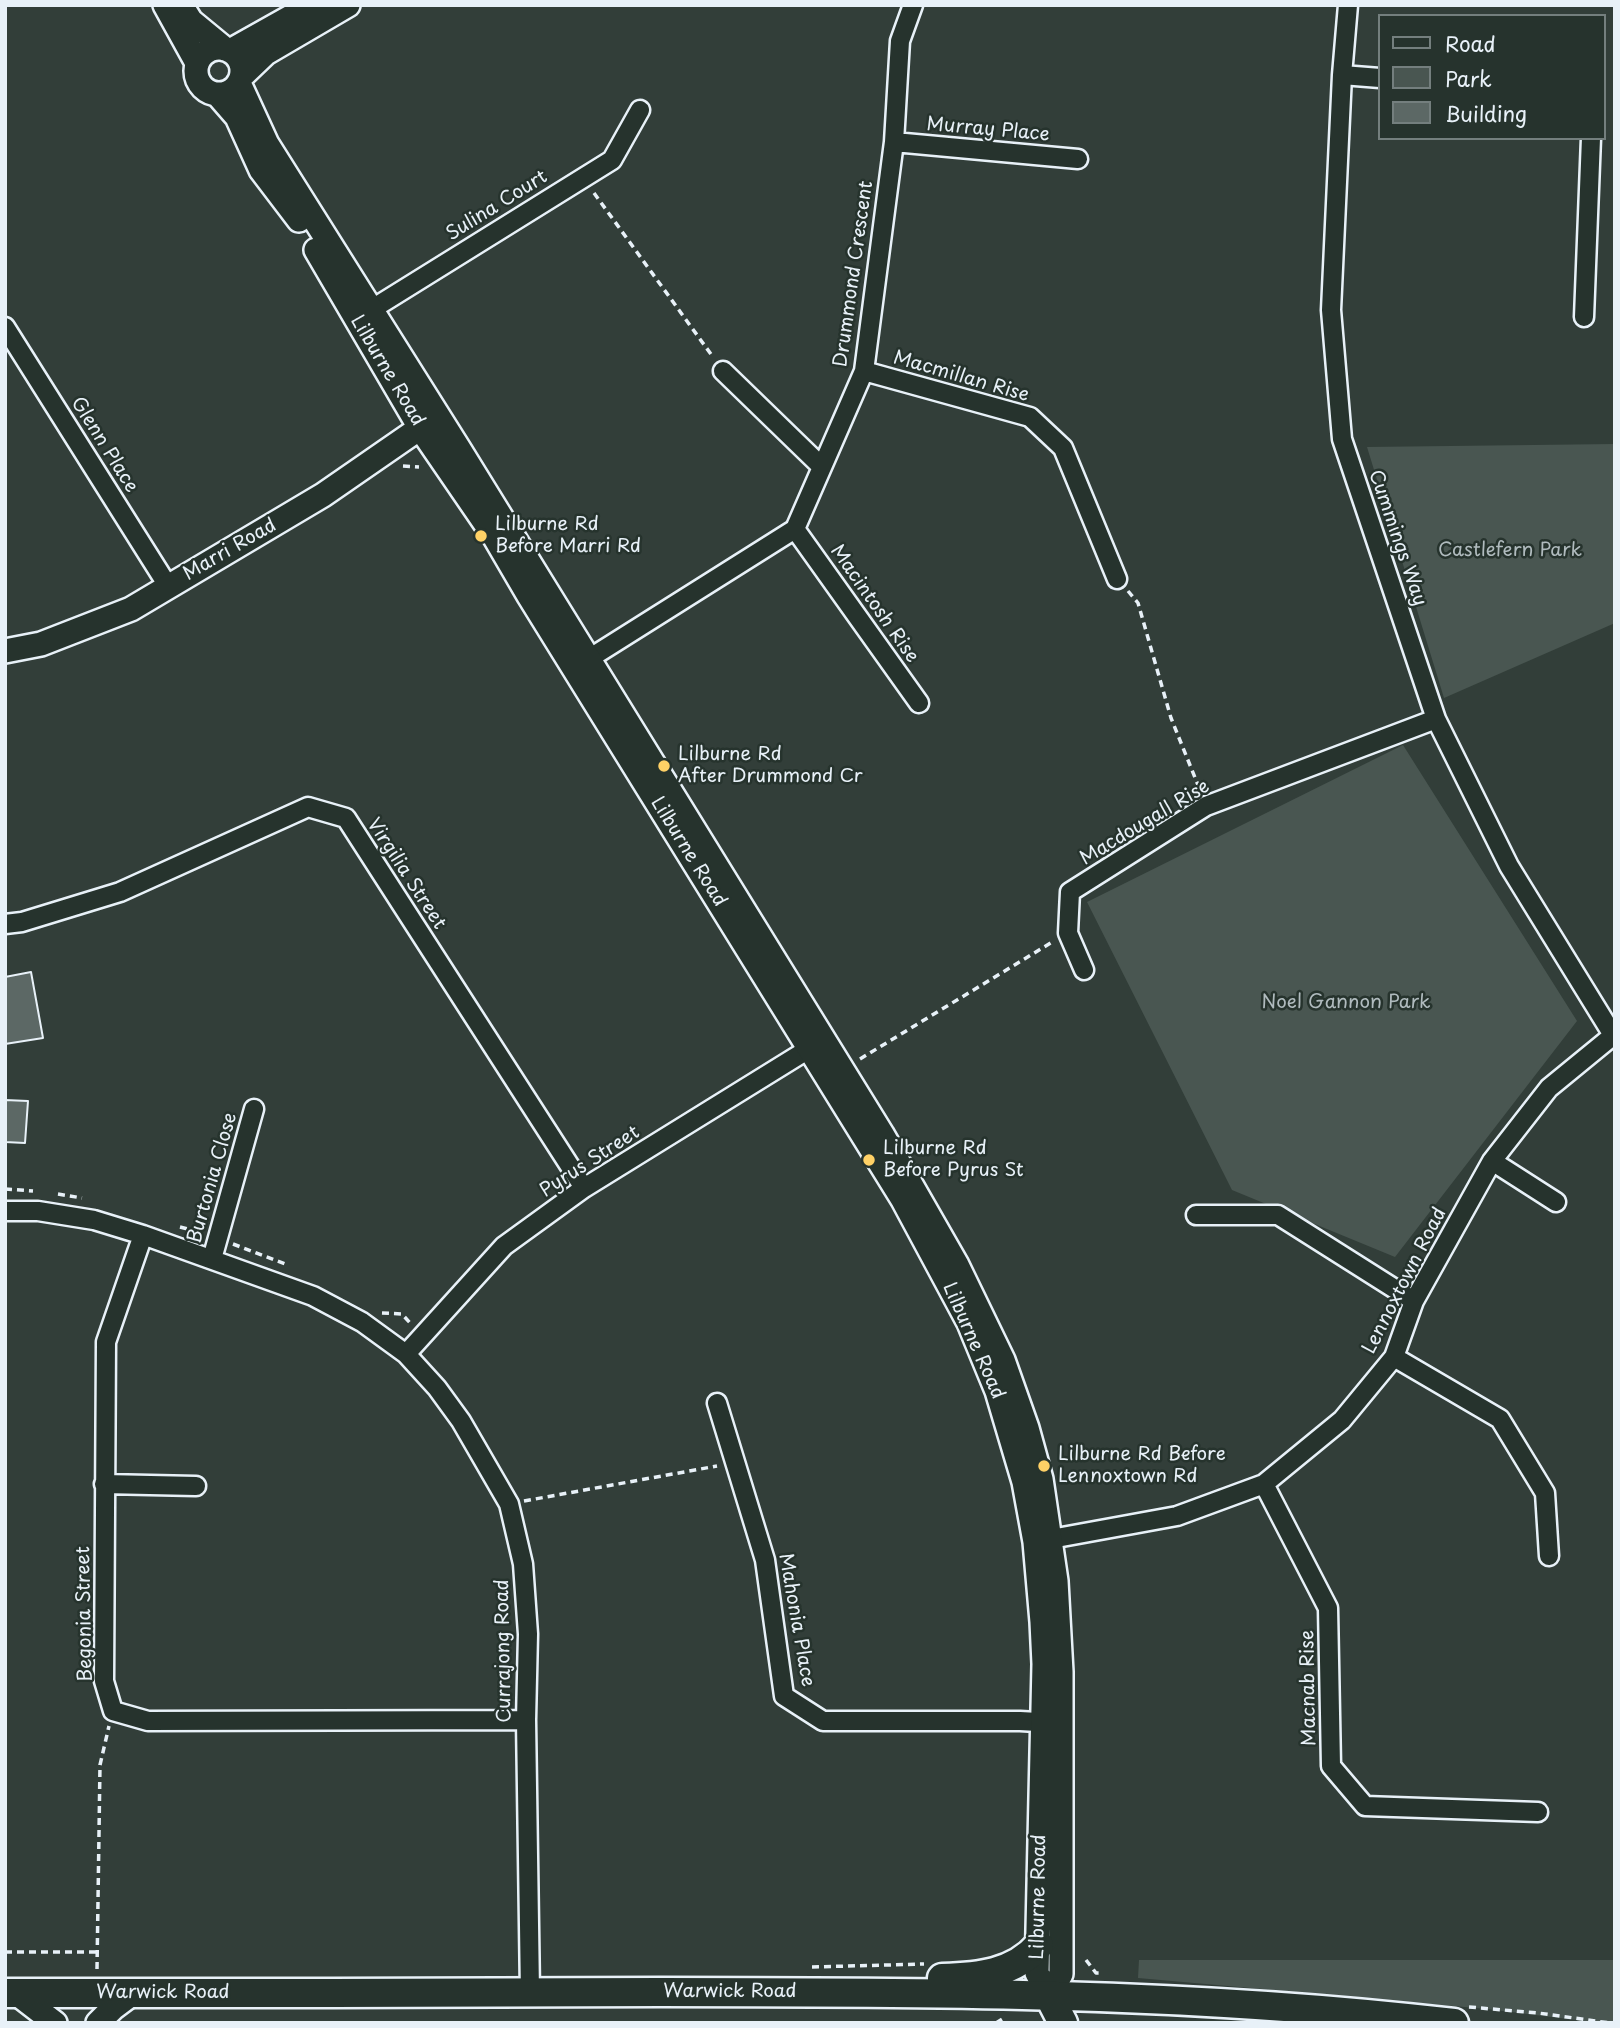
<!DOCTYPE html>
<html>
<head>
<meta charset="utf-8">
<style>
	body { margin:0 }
	#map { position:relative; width:1620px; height:2028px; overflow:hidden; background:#323e39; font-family:"Playpen Sans",sans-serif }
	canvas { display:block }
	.frame { position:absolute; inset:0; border:7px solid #e8f1f8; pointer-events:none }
	.legend { position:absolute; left:1378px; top:14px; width:228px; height:126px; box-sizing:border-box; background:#26332d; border:2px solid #747f7e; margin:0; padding:9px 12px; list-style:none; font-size:21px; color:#e8f1f8 }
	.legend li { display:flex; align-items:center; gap:14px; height:35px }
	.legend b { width:35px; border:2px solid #747f7e }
</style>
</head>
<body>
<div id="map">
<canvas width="1620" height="2028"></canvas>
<div class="frame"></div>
<ul class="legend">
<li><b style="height:9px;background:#26332d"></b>Road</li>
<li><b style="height:19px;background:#495651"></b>Park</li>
<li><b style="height:19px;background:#5c6865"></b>Building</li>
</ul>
</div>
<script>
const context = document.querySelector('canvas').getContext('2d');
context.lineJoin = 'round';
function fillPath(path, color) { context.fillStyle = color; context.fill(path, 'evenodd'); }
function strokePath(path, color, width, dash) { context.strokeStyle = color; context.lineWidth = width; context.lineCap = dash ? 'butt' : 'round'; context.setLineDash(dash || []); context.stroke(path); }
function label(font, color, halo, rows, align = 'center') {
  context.font = font + ' "Playpen Sans",sans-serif'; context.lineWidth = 5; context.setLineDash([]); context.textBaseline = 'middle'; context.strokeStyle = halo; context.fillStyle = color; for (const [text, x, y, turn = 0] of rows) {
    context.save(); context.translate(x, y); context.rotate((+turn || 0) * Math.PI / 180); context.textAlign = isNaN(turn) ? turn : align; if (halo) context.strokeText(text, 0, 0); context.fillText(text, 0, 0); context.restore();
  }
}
const green = new Path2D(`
	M 1615,444 L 1615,623 L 1444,698 L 1367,447 Z
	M 1403,745 L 1577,1021 L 1395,1257 L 1232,1190 L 1087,902 Z
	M 1139,1960 L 1615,1960 L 1615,2023 L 1600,2023 L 1487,2009 L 1138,1978 Z`);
const building = new Path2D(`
	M 31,972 L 43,1038 L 5,1044 L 5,977 Z
	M 5,1100 L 28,1101 L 25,1143 L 5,1142 Z`);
const path = new Path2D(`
	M 594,193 L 713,357
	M 403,466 L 419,467
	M 1128,591 L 1138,603 L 1171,718 L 1200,790
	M 860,1059 L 1054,941
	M 5,1189 L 33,1191
	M 58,1194 L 82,1198
	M 180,1227 L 203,1233
	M 233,1244 L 288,1265
	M 382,1313 L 402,1314 L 411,1324
	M 524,1501 L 717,1466
	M 5,1952 L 97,1952
	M 1086,1960 L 1096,1973 L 1099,1973
	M 812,1967 L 924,1964
	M 97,1969 L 100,1765 L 109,1726
	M 1469,2007 L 1538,2013 L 1610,2023
	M 996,2023 L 1004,2018`);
const minor = new Path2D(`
	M 1348,5 L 1342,75 L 1331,310 L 1342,439 L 1436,719 L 1509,866 L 1613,1035
	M 1342,75 L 1380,78
	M 894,142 L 1078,159
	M 361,316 L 612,160 L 640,110
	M 1584,317 L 1591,138
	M 5,327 L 168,586
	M 723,371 L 822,467
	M 864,371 L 1030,417 L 1063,448 L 1117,579
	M 795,529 L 919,703
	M 579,665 L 795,529 L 864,371 L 894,142 L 900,41 L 913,5
	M 5,924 L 22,922 L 120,892 L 308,807 L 346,818 L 584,1188
	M 1084,970 L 1068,933 L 1070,892 L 1206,806 L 1436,719
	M 1492,1161 L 1556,1202
	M 5,1211 L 38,1211 L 94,1220 L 143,1235 L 313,1296 L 362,1322 L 406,1354 L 437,1388 L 461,1421 L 509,1504 L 523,1564 L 528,1634 L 526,1720 L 530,1993
	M 1196,1215 L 1278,1215 L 1414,1301
	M 143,1235 L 106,1342 L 104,1681 L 113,1711 L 148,1721 L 526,1720
	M 212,1259 L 254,1109
	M 406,1354 L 504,1246 L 584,1188 L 820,1042
	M 1394,1357 L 1500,1419 L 1545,1493 L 1549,1556
	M 717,1403 L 765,1560 L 784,1696 L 823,1721 L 1020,1721 L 1055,1723
	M 104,1484 L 196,1486
	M 1264,1484 L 1328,1608 L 1331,1766 L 1365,1806 L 1538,1812
	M 1040,1541 L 1177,1516 L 1264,1484 L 1342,1420 L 1394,1357 L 1414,1301 L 1492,1161 L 1549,1088 L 1615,1034`);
const tertiary = new Path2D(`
	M 165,5 L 197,63
	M 181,5 L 191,21 L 225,49
	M196 71a23 23 0 1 1 46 0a23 23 0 1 1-46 0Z
	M 230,51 L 312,5
	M 242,76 L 266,53 L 348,5
	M 239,83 L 267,144 L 459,449 L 882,1134 L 957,1265 L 1003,1360 L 1027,1428 L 1041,1479 L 1056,1581 L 1061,1672 L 1061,1974 L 1049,1996
	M 217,94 L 237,117 L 261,170 L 299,220
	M 316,250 L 420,428 L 494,536 L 529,596 L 903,1200 L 969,1323 L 997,1391 L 1024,1482 L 1035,1542 L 1042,1622 L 1044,1664 L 1037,1973 L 1049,1996
	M 5,651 L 41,644 L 131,609 L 323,495 L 433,419
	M 16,1993 L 55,2023
	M 98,2023 L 113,2008 L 133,1993`);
const primary = new Path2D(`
	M 942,1978 C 978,1977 1014,1974 1039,1945
	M 5,1993 C 224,1993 442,1993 661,1992 C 925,1992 1191,1992 1454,2023
	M 1049,1996 L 1063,2023`);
const markers = [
	[481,536,7,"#ffd166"],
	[664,766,7,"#ffd166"],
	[869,1160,7,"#ffd166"],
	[1044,1466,7,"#ffd166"]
];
const streetNames = [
	["Murray Place",988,130,5],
	["Sulina Court",497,206,-32],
	["Drummond Crescent",854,274,-82],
	["Lilburne Road",387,371,59],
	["Macmillan Rise",961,377,16],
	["Glenn Place",104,445,58],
	["Cummings Way",1397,538,71],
	["Marri Road",230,550,-30],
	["Macintosh Rise",874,604,55],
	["Macdougall Rise",1145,823,-31],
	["Lilburne Road",688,852,58],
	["Virgilia Street",406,874,57],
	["Pyrus Street",590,1162,-33],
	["Burtonia Close",213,1178,-74],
	["Lennoxtown Road",1405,1281,-63],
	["Lilburne Road",973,1341,66],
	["Begonia Street",85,1614,-91],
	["Mahonia Place",796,1620,80],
	["Currajong Road",504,1651,-91],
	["Macnab Rise",1309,1688,-91],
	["Lilburne Road",1039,1897,-89],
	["Warwick Road",730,1992],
	["Warwick Road",163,1993]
];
const poiNames = [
	["Lilburne Rd",495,525],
	["Before Marri Rd",495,547],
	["Lilburne Rd",678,755],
	["After Drummond Cr",678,777],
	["Lilburne Rd",883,1149],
	["Before Pyrus St",883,1171],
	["Lilburne Rd Before",1058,1455],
	["Lennoxtown Rd",1058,1477]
];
const parkNames = [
	["Castlefern Park",1510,551],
	["Noel Gannon Park",1346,1003]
];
fillPath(green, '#495651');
fillPath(building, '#5c6865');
strokePath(building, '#e8f1f8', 2);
strokePath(minor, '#e8f1f8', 23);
strokePath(tertiary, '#e8f1f8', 28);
strokePath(primary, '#e8f1f8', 33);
strokePath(path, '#e8f1f8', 3.5, [7, 5]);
strokePath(minor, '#26332d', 18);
strokePath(tertiary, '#26332d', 23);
strokePath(primary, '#26332d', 28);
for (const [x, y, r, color] of markers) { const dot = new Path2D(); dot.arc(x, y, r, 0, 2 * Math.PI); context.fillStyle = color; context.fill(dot); strokePath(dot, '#26332d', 2.5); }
label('19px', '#e8f1f8', '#26332d', streetNames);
label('19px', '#e8f1f8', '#26332d', poiNames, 'left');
label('19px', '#b0bbbe', '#26332d', parkNames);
</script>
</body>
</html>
